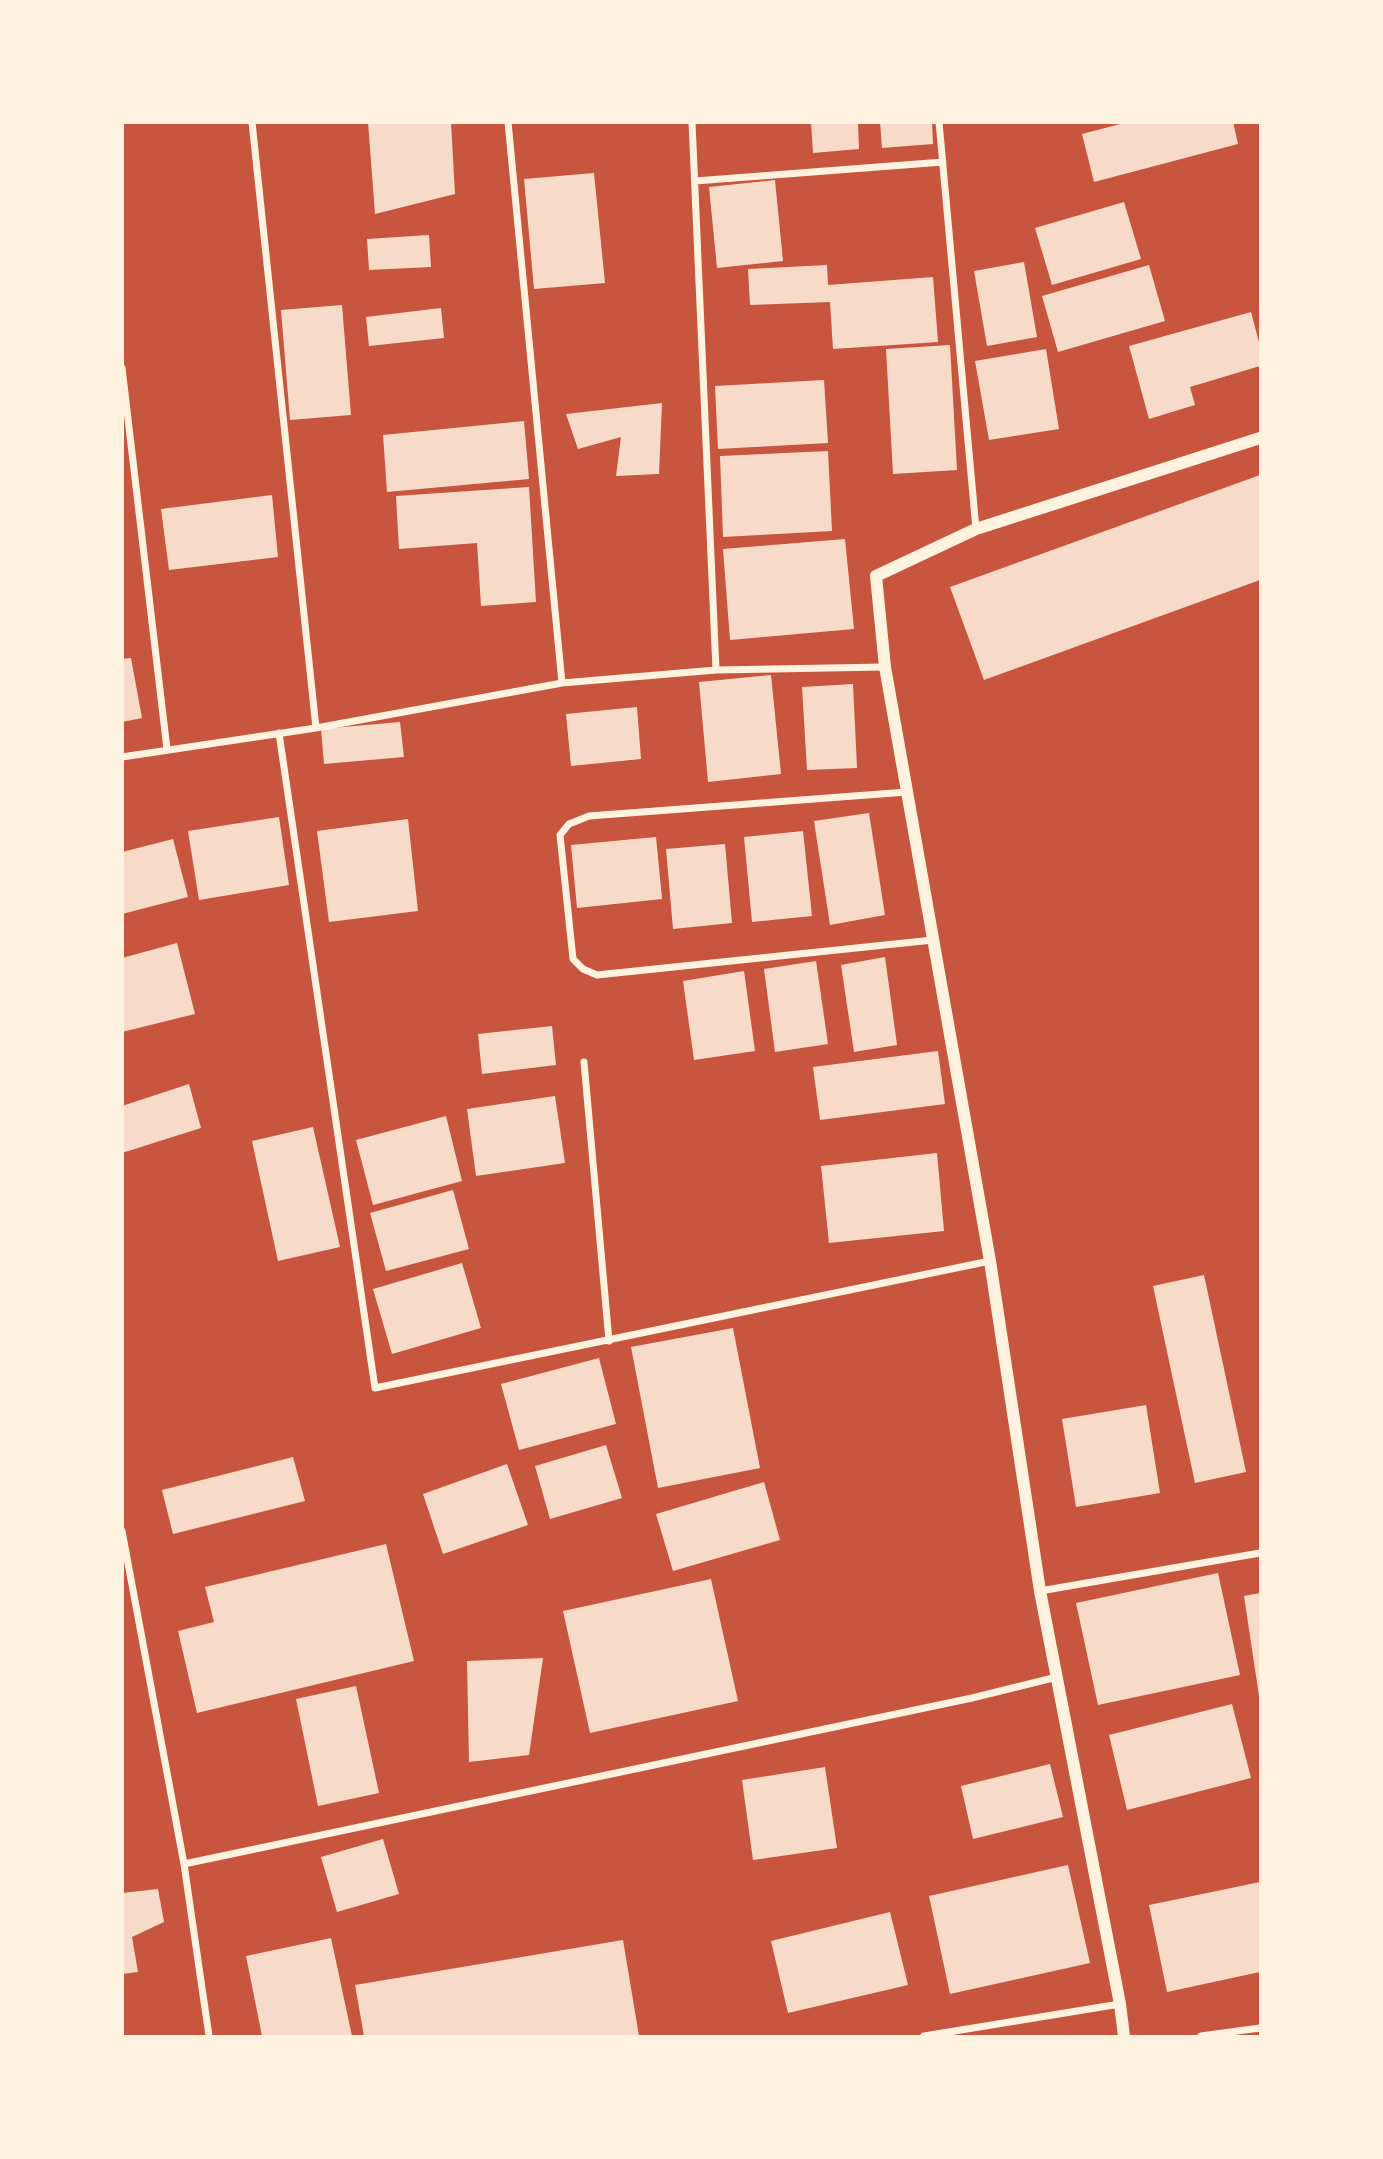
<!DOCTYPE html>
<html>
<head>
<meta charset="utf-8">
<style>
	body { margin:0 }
	#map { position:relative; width:1383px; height:2159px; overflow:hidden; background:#c8553d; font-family:Commissioner,sans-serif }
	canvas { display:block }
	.frame { position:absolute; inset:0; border:124px solid #fff3e0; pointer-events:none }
</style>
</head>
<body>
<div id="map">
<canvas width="1383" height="2159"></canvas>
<div class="frame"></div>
</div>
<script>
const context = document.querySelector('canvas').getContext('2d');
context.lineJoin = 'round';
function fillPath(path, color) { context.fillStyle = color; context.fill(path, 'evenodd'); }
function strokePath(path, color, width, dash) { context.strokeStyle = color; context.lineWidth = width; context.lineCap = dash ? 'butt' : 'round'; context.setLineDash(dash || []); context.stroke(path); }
const building = new Path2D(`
	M 368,122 L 451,122 L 455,194 L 375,214 Z
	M 811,122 L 858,122 L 859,149 L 813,153 Z
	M 880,122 L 932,122 L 933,144 L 882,148 Z
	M 1128,122 L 1233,122 L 1238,144 L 1094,182 L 1082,134 Z
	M 594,173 L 605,283 L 534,289 L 524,179 Z
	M 775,180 L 783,261 L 717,268 L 709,187 Z
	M 1124,202 L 1141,259 L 1052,285 L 1035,228 Z
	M 429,235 L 431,267 L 369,270 L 367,239 Z
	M 1024,262 L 1037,337 L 987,346 L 974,271 Z
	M 827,265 L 828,285 L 933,277 L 938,342 L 833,349 L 830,302 L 750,305 L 748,269 Z
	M 1149,265 L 1165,321 L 1058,352 L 1042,296 Z
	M 342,305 L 351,415 L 290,420 L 281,310 Z
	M 441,308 L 444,338 L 369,346 L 366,317 Z
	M 1251,312 L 1260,346 L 1260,366 L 1190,387 L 1195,405 L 1149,419 L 1129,346 Z
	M 950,345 L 957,470 L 893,474 L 886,349 Z
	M 1046,349 L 1059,429 L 989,440 L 975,361 Z
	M 824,380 L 828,443 L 718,449 L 715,386 Z
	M 662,403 L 659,474 L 616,476 L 621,437 L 578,449 L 566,414 Z
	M 524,421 L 529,479 L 387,492 L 383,435 Z
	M 828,451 L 832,531 L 723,537 L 720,456 Z
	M 1260,475 L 1260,580 L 984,680 L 950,587 Z
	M 529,487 L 536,602 L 481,606 L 477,543 L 399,549 L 396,496 Z
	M 272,495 L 278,557 L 169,570 L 161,509 Z
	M 845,539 L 854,629 L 730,640 L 723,549 Z
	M 131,658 L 142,718 L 122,722 L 122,659 Z
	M 771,675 L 781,774 L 708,782 L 699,682 Z
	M 853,684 L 857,768 L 807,770 L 802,687 Z
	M 637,707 L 641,759 L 571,766 L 566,714 Z
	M 400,722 L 404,757 L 324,764 L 321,729 Z
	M 869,813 L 885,915 L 830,925 L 814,821 Z
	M 279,817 L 289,885 L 199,900 L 188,831 Z
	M 408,819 L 418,911 L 329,922 L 317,831 Z
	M 803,831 L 812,916 L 752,922 L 744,837 Z
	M 656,837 L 662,899 L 577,908 L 571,845 Z
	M 173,839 L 188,897 L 122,914 L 122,852 Z
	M 725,844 L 732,923 L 673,929 L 666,849 Z
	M 177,943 L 195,1014 L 122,1032 L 122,958 Z
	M 885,957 L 897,1045 L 854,1052 L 841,965 Z
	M 816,961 L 828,1044 L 775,1052 L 764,969 Z
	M 744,971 L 755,1051 L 694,1060 L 683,981 Z
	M 552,1026 L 556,1065 L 482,1074 L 478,1034 Z
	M 938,1051 L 945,1104 L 820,1120 L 813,1067 Z
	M 189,1084 L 201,1128 L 122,1153 L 122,1106 Z
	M 555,1096 L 565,1163 L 476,1176 L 467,1109 Z
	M 446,1116 L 462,1181 L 373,1205 L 356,1140 Z
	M 313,1127 L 340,1247 L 278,1261 L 252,1141 Z
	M 937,1153 L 944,1231 L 829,1243 L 821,1166 Z
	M 453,1190 L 469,1249 L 386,1271 L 370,1213 Z
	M 462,1263 L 481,1328 L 392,1354 L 373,1289 Z
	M 1204,1275 L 1246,1472 L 1195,1483 L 1153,1286 Z
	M 733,1328 L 760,1468 L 658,1488 L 631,1347 Z
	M 599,1358 L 616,1424 L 519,1450 L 501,1384 Z
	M 1146,1405 L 1160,1493 L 1076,1507 L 1062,1419 Z
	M 606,1445 L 622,1498 L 550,1519 L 535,1466 Z
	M 293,1457 L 305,1501 L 173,1534 L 162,1490 Z
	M 507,1464 L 528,1525 L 443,1554 L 423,1494 Z
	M 764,1482 L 780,1540 L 673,1571 L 656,1514 Z
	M 386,1544 L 414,1661 L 197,1713 L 178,1631 L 214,1622 L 205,1587 Z
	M 1218,1573 L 1240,1675 L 1098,1705 L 1076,1603 Z
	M 711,1579 L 738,1701 L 590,1733 L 563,1611 Z
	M 1260,1593 L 1260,1696 L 1259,1696 L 1244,1596 Z
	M 543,1658 L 529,1755 L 469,1762 L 467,1661 Z
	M 356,1686 L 379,1793 L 318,1806 L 296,1699 Z
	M 1232,1704 L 1251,1778 L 1127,1810 L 1109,1735 Z
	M 1050,1764 L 1063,1817 L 973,1839 L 961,1786 Z
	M 825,1767 L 837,1848 L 753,1860 L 742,1780 Z
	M 383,1839 L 399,1894 L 337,1912 L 321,1857 Z
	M 1068,1865 L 1090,1963 L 950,1994 L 929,1896 Z
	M 1260,1882 L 1260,1972 L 1167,1992 L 1149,1905 Z
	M 158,1889 L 164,1922 L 132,1937 L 138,1972 L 122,1974 L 122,1893 Z
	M 890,1912 L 908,1985 L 788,2013 L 771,1941 Z
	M 331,1938 L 352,2036 L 262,2036 L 246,1956 Z
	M 623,1940 L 639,2036 L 364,2036 L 355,1985 Z`);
const minor = new Path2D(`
	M 252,122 L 316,728
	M 508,122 L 562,683
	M 692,122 L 716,670
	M 939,122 L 976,529
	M 695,181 L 943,162
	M 122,368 L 167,749
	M 279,733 L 375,1388 L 990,1261
	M 122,757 L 316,728 L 562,683 L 716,670 L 885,667
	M 907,792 L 589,816 L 569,824 L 560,835 L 573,959 L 583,969 L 597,975 L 933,940
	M 584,1062 L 609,1341
	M 122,1531 L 184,1864 L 209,2036
	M 1040,1591 L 1260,1553
	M 184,1864 L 972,1698 L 1057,1677
	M 924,2036 L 1120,2004
	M 1201,2036 L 1260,2028`);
const tertiary = new Path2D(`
	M 1124,2036 L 1120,2004 L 1040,1591 L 990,1261 L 885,667 L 876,576 L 976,529 L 1260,438`);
fillPath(building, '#f7dbc8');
strokePath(minor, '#fff3e0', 7);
strokePath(tertiary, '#fff3e0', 12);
</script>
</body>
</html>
